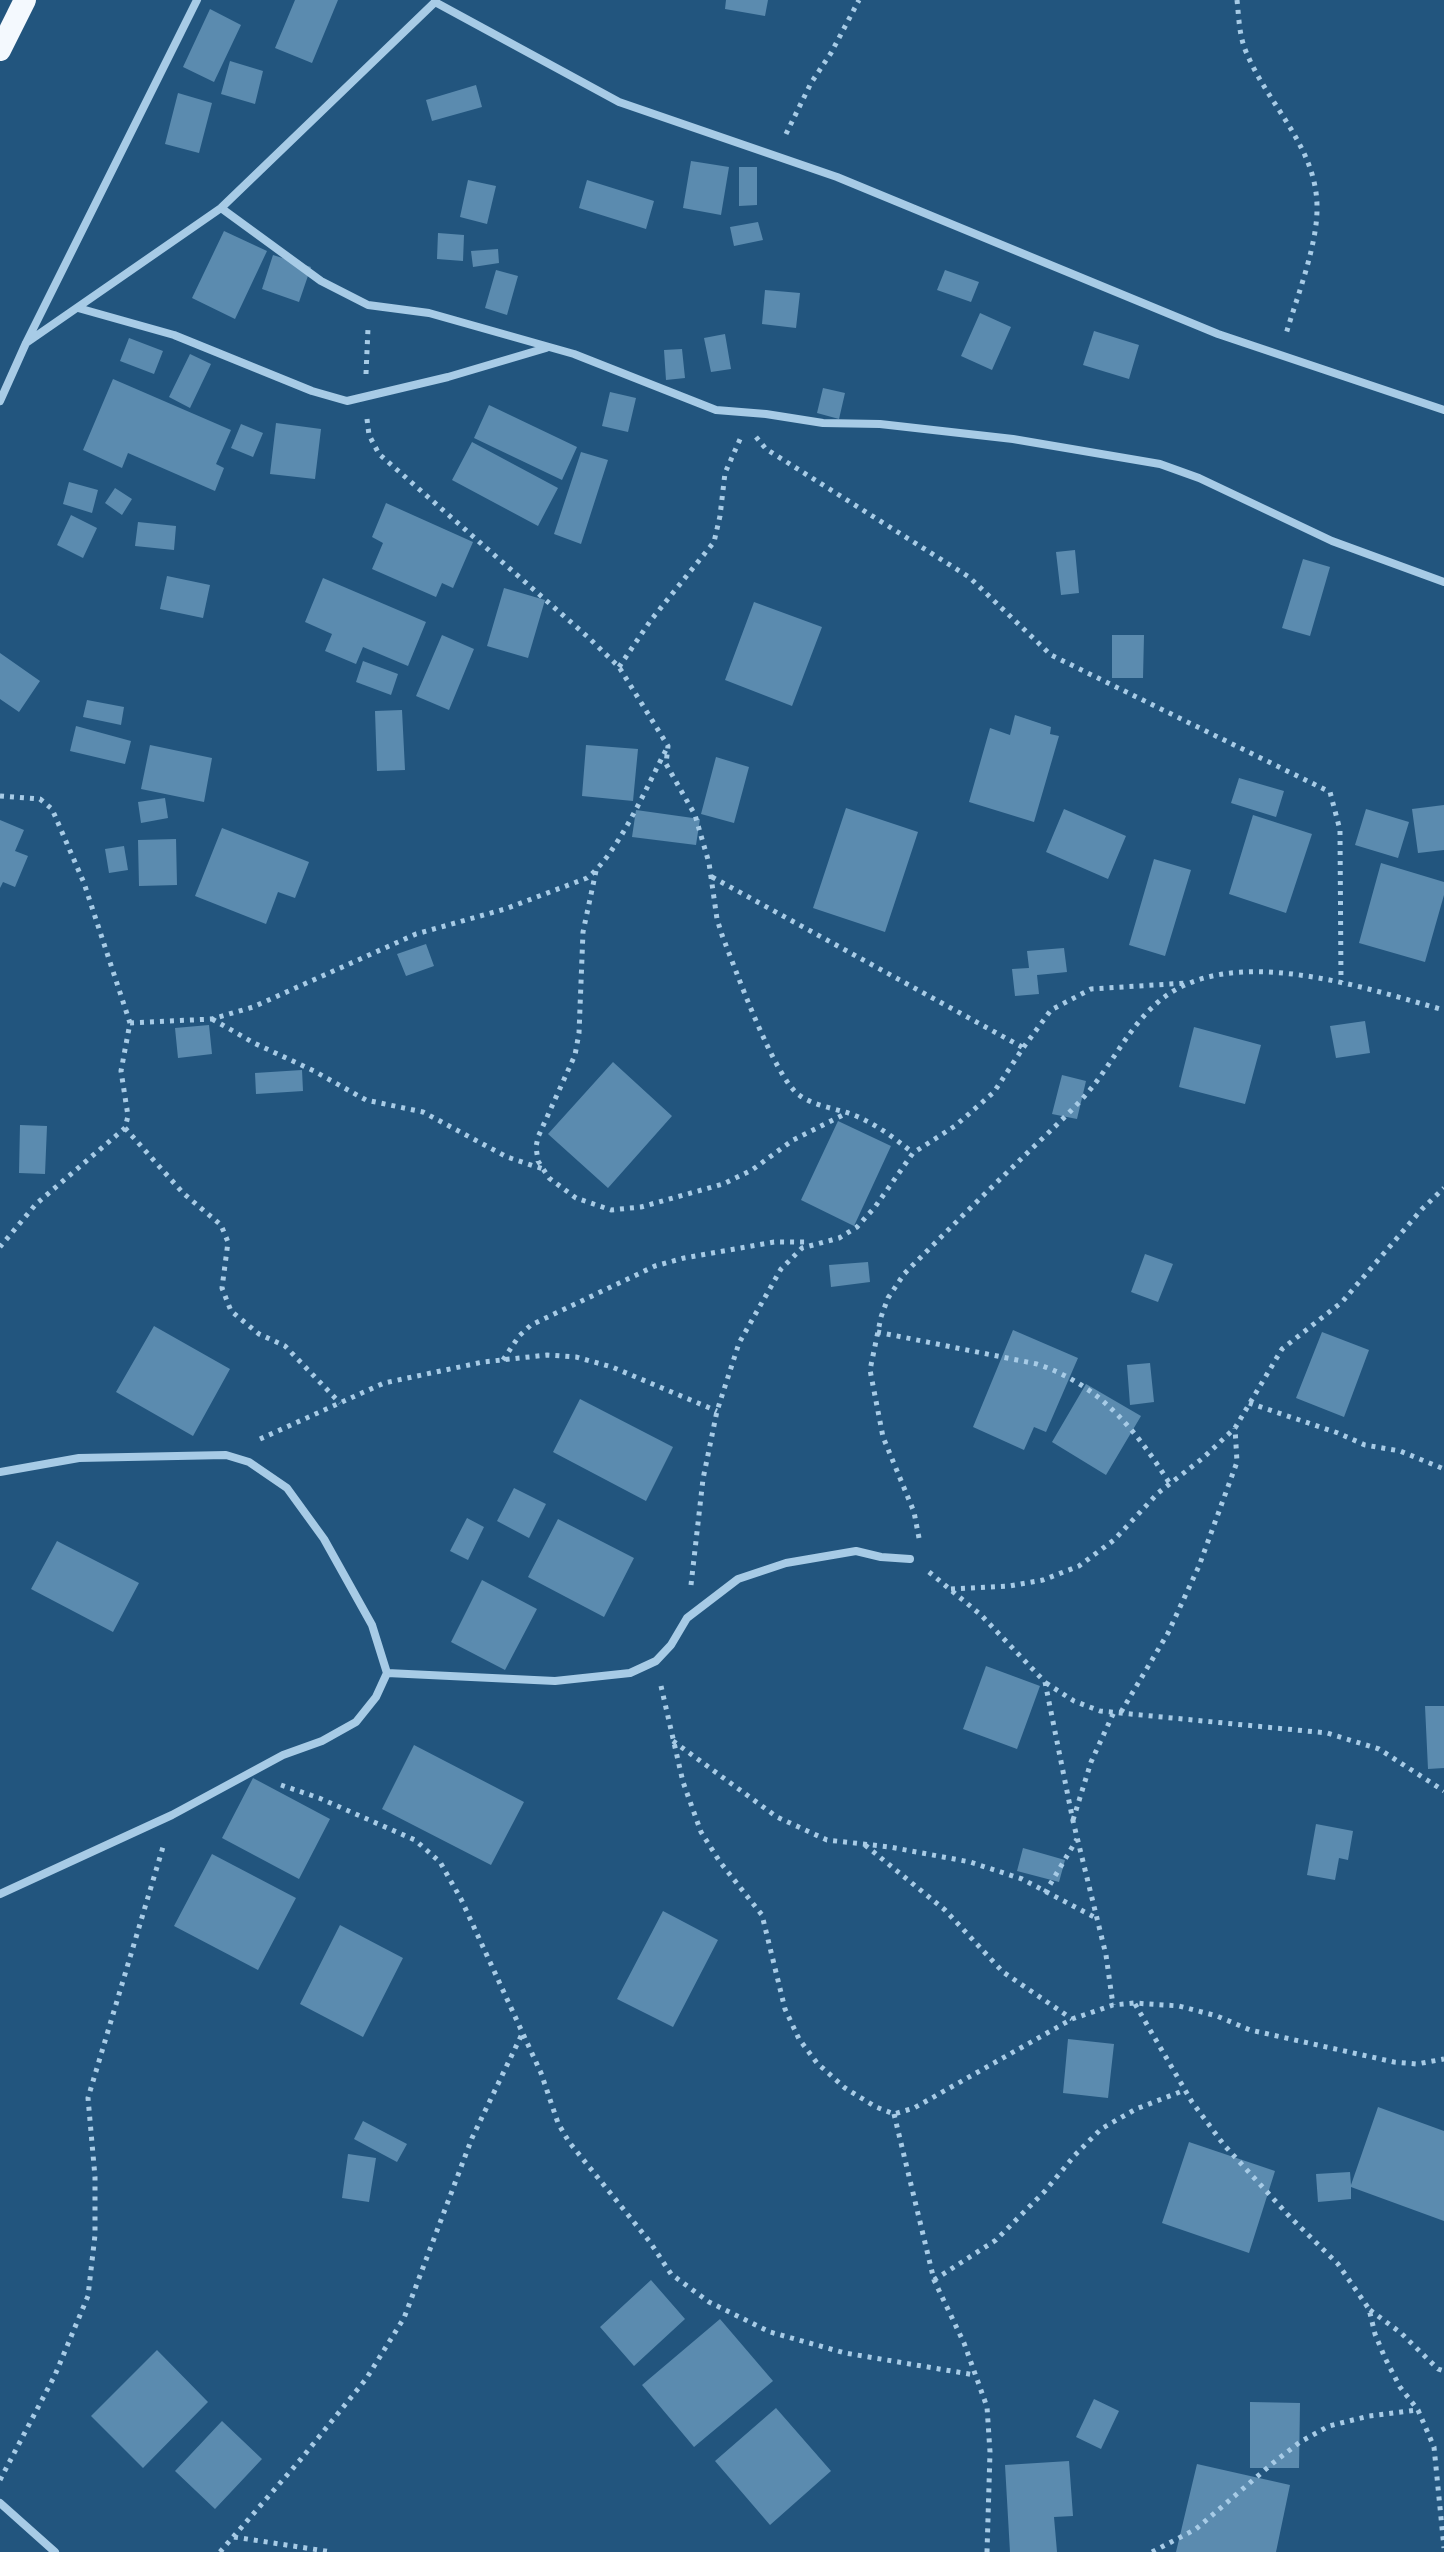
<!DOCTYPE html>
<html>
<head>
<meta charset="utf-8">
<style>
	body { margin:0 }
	canvas { display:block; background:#22557e }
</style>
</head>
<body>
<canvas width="1444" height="2552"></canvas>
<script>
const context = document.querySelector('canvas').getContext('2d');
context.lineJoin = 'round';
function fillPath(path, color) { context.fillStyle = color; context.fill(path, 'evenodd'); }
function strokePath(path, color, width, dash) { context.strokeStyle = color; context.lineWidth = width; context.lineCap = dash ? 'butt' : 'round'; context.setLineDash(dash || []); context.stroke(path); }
const building = new Path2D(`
	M 295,0 L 338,0 L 312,63 L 275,48 Z
	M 726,0 L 768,0 L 765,16 L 725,9 Z
	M 210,9 L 241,25 L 214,82 L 183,67 Z
	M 230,61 L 263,71 L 255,104 L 221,94 Z
	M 476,85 L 482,107 L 432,121 L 426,100 Z
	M 178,93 L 212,103 L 199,153 L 165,144 Z
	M 691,161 L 729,167 L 721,215 L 683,208 Z
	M 739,167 L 757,167 L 757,205 L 739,206 Z
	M 468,180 L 496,186 L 487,224 L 460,217 Z
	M 587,180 L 654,201 L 646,229 L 579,208 Z
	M 758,222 L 763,240 L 734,246 L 730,227 Z
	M 224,231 L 267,251 L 235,319 L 192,298 Z
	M 438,233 L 464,235 L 463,261 L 437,259 Z
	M 498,249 L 499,263 L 473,267 L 471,251 Z
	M 273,255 L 311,267 L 299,302 L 262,289 Z
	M 496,270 L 518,276 L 507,315 L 485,308 Z
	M 945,270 L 979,282 L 971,302 L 937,290 Z
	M 765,290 L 800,293 L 796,328 L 762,324 Z
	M 980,313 L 1011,327 L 992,370 L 961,356 Z
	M 1094,331 L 1139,345 L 1129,379 L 1083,365 Z
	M 725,334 L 731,369 L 711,372 L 704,338 Z
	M 129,338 L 163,351 L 154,374 L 120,361 Z
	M 682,349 L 685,378 L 666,380 L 664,350 Z
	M 190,354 L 211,364 L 190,408 L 169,397 Z
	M 113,379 L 231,430 L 216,464 L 224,468 L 215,491 L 128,453 L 122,468 L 83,450 Z
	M 823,388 L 845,393 L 839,419 L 817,413 Z
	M 610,392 L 636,398 L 628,432 L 602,426 Z
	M 489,405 L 577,447 L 562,480 L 474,438 Z
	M 276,423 L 321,429 L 315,479 L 270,474 Z
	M 241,424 L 263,433 L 253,457 L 231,448 Z
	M 472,442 L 558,488 L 538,526 L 452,480 Z
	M 581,452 L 608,460 L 581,544 L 554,534 Z
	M 69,482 L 98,490 L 92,513 L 63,504 Z
	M 115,488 L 132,499 L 122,515 L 105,503 Z
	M 386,503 L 473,542 L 453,588 L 442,583 L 436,597 L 372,569 L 383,543 L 372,537 Z
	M 71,515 L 97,528 L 83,558 L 57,545 Z
	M 138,522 L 176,526 L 174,550 L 135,546 Z
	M 1075,550 L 1079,593 L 1061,595 L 1056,552 Z
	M 1303,559 L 1330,567 L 1310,636 L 1282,628 Z
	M 167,576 L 210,585 L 203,618 L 160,609 Z
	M 323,578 L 426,622 L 408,666 L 363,647 L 356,664 L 325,651 L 332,634 L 305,622 Z
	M 504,588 L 545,600 L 528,658 L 487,646 Z
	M 754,602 L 822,627 L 792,706 L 725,680 Z
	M 442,635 L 474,649 L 449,710 L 416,696 Z
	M 1112,635 L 1144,635 L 1143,678 L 1112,678 Z
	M 0,653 L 40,681 L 19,712 L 0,699 Z
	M 363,661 L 398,674 L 391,695 L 356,682 Z
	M 87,700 L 124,707 L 121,725 L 83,717 Z
	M 402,710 L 405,770 L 377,771 L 375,711 Z
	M 1015,715 L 1051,727 L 1050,734 L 1059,736 L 1034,822 L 969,802 L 990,728 L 1010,735 Z
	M 76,726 L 131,741 L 125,764 L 70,751 Z
	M 150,745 L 212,758 L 204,802 L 141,789 Z
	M 586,745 L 638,749 L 633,801 L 582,796 Z
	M 716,757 L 749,767 L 734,823 L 701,814 Z
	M 1239,778 L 1284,791 L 1276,817 L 1231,803 Z
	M 165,798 L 168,818 L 141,823 L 138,802 Z
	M 1444,805 L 1444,850 L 1418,853 L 1412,809 Z
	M 846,808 L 918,832 L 885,932 L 813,908 Z
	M 1064,809 L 1126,836 L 1108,879 L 1046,852 Z
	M 1366,809 L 1409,822 L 1398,858 L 1355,845 Z
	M 636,810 L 700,819 L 696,845 L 632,837 Z
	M 1253,815 L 1312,834 L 1286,913 L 1229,894 Z
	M 0,820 L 24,830 L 15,851 L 28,856 L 15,887 L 3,882 L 0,888 Z
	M 222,828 L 309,862 L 295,898 L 278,892 L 266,924 L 195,896 Z
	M 176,839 L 177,885 L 139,886 L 138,840 Z
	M 124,846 L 128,870 L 109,873 L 105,849 Z
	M 1154,859 L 1191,870 L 1165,956 L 1129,945 Z
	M 1381,863 L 1444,882 L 1444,895 L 1425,962 L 1359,943 Z
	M 426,944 L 434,966 L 406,976 L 397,954 Z
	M 1064,948 L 1067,972 L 1037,975 L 1039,994 L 1015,996 L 1012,969 L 1029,968 L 1027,951 Z
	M 1365,1021 L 1370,1053 L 1336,1058 L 1330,1026 Z
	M 209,1025 L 212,1054 L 178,1058 L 175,1028 Z
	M 1194,1027 L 1261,1045 L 1245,1104 L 1179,1087 Z
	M 613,1062 L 672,1116 L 608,1188 L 548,1134 Z
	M 302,1070 L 303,1091 L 256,1094 L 255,1073 Z
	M 1062,1075 L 1086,1081 L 1077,1119 L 1052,1114 Z
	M 838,1121 L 891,1146 L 854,1226 L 801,1200 Z
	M 20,1125 L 47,1126 L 45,1174 L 19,1173 Z
	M 1145,1254 L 1173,1264 L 1158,1302 L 1131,1292 Z
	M 868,1262 L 870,1282 L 831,1287 L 829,1265 Z
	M 154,1326 L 230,1369 L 193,1436 L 116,1392 Z
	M 1013,1330 L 1078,1358 L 1046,1432 L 1034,1427 L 1024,1450 L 973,1427 Z
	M 1322,1332 L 1369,1350 L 1344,1417 L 1296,1398 Z
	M 1150,1363 L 1154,1402 L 1130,1405 L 1127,1365 Z
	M 1086,1384 L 1141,1416 L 1106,1475 L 1052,1442 Z
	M 580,1399 L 673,1447 L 646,1501 L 553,1452 Z
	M 514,1488 L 546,1504 L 529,1538 L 497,1521 Z
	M 467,1518 L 484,1527 L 468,1560 L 450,1551 Z
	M 558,1519 L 634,1558 L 604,1617 L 528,1577 Z
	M 57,1541 L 139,1583 L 113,1632 L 31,1589 Z
	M 482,1580 L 537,1609 L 505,1670 L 451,1642 Z
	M 986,1666 L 1040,1686 L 1017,1749 L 963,1729 Z
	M 1425,1706 L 1444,1706 L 1444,1768 L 1428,1769 Z
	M 414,1745 L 524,1802 L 491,1865 L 382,1809 Z
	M 253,1778 L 330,1819 L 299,1879 L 222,1838 Z
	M 1316,1824 L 1353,1831 L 1348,1860 L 1339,1858 L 1335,1880 L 1307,1875 Z
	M 1023,1848 L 1065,1860 L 1059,1882 L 1017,1871 Z
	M 212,1854 L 296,1898 L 258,1970 L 174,1926 Z
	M 663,1911 L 718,1940 L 673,2027 L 617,1999 Z
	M 340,1925 L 403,1958 L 363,2037 L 300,2004 Z
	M 1068,2039 L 1114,2044 L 1108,2098 L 1063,2093 Z
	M 1378,2107 L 1444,2131 L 1444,2221 L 1351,2187 L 1351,2199 L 1318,2202 L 1316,2174 L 1350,2172 L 1351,2185 Z
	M 363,2121 L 407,2144 L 397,2162 L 354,2139 Z
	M 1189,2142 L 1275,2171 L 1249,2253 L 1162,2223 Z
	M 348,2154 L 376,2158 L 369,2202 L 342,2198 Z
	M 651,2280 L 685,2319 L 634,2366 L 600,2327 Z
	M 720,2319 L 773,2381 L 694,2447 L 642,2385 Z
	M 157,2350 L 208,2402 L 143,2468 L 91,2416 Z
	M 1094,2399 L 1119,2411 L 1101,2449 L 1076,2437 Z
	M 1250,2402 L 1300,2403 L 1299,2468 L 1250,2468 Z
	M 776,2408 L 831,2471 L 770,2525 L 715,2461 Z
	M 222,2421 L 262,2459 L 215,2509 L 175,2471 Z
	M 1069,2461 L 1073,2516 L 1054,2517 L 1057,2552 L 1010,2552 L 1005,2465 Z
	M 1197,2464 L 1290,2485 L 1276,2552 L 1176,2552 Z`);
const path = new Path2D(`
	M 1237,0 C 1239,18 1239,37 1247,54 C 1269,106 1318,149 1317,209 C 1317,246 1297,297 1286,334
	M 786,134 L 811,83 L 831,53 L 859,0
	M 366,374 L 368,328
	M 367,419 L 369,435 L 379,454 L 589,638 L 619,667 L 668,746 L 666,764 L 695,815 L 709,863 L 717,919 L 722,935 C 735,968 774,1077 799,1095 C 814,1106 834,1108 851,1114 C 875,1123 893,1137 913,1153
	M 756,437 L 766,449 L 969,577 L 1051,655 L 1330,792 L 1340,830 L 1341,982
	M 619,667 L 651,620 L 714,542 L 720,516 L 725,473 L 741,437
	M 0,796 L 40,799 L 52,809 L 84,883 L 130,1023 L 121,1071 L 128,1116 L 125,1128 L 36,1204 L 0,1247
	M 596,871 L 583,932 L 579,1033 L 575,1055 L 538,1137 L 536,1147 L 538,1161 L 549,1178 L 576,1198 L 611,1210 L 641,1207 L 723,1184 L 752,1170 L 793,1140 L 847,1113
	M 712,877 L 1022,1047
	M 212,1019 L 254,1043 L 314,1071 L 366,1100 L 423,1112 L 507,1157 L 543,1169
	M 130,1023 L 212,1019 L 253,1007 L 416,934 L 505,909 L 587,878 C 618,854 647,786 666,750
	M 125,1128 L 183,1193 L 221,1225 L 228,1242 L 222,1288 L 231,1311 L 259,1334 L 285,1346 L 340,1403
	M 877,1332 L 1037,1364 C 1100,1385 1136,1430 1170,1484
	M 503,1360 L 519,1336 L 531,1325 L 655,1266 L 684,1258 L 774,1242 L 808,1242
	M 1249,1403 L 1338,1433 L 1365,1445 L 1400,1451 L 1444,1469
	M 260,1439 L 384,1383 L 483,1362 L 547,1355 L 576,1357 L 612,1367 L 717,1411
	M 919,1538 L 914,1512 L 883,1437 L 870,1370 L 881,1317 L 888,1298 L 904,1274 C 941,1237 979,1199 1017,1163 C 1038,1142 1062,1121 1082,1099 C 1110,1069 1126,1030 1157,1003 C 1228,940 1364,988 1444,1010
	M 929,1572 L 981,1615 L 1045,1682 L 1073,1821 L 1106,1955 L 1113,2005
	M 691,1585 L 703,1479 L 717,1411 L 739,1343 L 781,1269 L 802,1248 L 839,1238 L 857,1227 L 875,1207 L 913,1153 L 955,1126 L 994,1092 L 1023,1048 L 1051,1010 L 1091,989 L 1186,983
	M 951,1589 L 1009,1586 L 1043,1580 L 1079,1566 L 1114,1540 L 1158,1493 L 1203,1458 L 1235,1428 L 1282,1349 L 1342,1302 L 1422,1209 L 1444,1188
	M 1046,1683 L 1074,1701 L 1100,1711 L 1327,1733 L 1379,1749 L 1444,1791
	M 661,1686 L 683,1782 L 701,1832 L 720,1862 L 762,1915 L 785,2009 L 799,2039 L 817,2063 L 845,2088 L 876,2107 L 894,2114 L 914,2108 L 1072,2019 L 1113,2005 L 1134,2003 L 1179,2006 L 1217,2016 L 1250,2030 L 1394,2062 L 1417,2064 L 1444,2059
	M 1121,1712 L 1168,1633 L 1199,1566 L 1237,1462 L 1235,1428
	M 673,1741 L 777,1817 L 827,1840 L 890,1847 L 970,1862 L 1022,1879 L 1096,1918
	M 281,1785 L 319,1798 L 415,1840 L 440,1862 L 461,1899 L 541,2073 L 558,2123 L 569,2142 L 650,2242 L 671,2274 L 709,2302 L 770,2332 L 845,2353 L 975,2375
	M 1073,1820 L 1091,1762 L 1114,1712
	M 865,1845 L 945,1910 L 1003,1972 L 1072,2019
	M 1045,1893 L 1077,1839
	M 1135,2004 L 1192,2102 L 1224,2145 L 1290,2217 L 1338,2264 L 1369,2309 L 1375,2334 L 1385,2358 L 1400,2387 L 1418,2410 L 1434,2447 L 1444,2548
	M 894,2114 L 934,2280 L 964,2343 L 987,2407 L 990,2452 L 987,2552
	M 934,2280 L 996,2240 L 1045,2191 L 1075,2155 L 1101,2129 L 1136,2109 L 1185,2090
	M 1370,2310 L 1401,2333 L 1438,2369 L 1444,2371
	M 0,2480 L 55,2375 L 88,2296 L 95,2235 L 95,2177 L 88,2098 L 163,1847
	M 234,2537 L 332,2552
	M 220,2552 L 301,2459 L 366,2379 L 404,2318 L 472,2138 L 522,2034
	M 1152,2552 L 1196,2529 L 1273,2463 L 1300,2442 L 1329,2426 L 1369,2416 L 1418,2410`);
const minor = new Path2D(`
	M 435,2 L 619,102 L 837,177 L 1218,334 L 1444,410
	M 221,208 L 321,281 L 368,305 L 429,313 L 574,354 L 716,410 L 766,414 L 823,423 L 880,424 L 1013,439 L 1160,464 L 1199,478 L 1332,541 L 1444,582
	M 78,308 L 174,335 L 312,391 L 347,401 L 448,377 L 546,348
	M 26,343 L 221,208 L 436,1
	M 0,401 L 26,343 L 197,0
	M 0,1472 L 79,1458 L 226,1455 L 249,1462 L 287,1488 L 324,1539 L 372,1625 L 387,1673 L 376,1697 L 356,1722 L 322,1741 L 283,1755 L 172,1815 L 0,1894
	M 387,1673 L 555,1681 L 630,1673 L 656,1661 L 671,1645 L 687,1618 L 738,1579 L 786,1563 L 856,1551 L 881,1557 L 910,1559
	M 0,2503 L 55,2552`);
const trunk = new Path2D(`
	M 0,50 L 25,0`);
fillPath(building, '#5b8baf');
strokePath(path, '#a7cbe6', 5, [4, 6]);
strokePath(minor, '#a7cbe6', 8);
strokePath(trunk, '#f4f9fe', 22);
</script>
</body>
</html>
